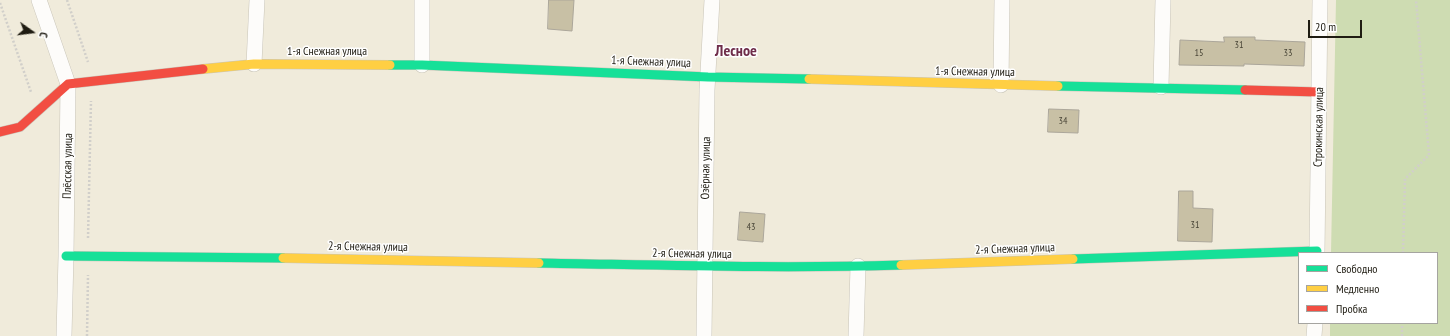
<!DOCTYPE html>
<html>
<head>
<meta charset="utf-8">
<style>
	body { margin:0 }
	#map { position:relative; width:1450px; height:336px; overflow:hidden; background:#f0ebdb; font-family:"PT Sans Narrow",sans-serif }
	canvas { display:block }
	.legend { position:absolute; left:1298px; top:252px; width:140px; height:72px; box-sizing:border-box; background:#fff; border:1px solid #a5a4a0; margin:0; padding:5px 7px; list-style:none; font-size:12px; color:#1f1c12 }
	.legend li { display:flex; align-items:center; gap:8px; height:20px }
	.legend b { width:20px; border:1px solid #a5a4a0 }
	.north { position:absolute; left:12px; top:12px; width:40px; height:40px; -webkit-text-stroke:3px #fff; paint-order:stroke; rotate:104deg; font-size:11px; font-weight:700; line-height:16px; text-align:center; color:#1f1c12 }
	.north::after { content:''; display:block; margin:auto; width:14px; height:18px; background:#1f1c12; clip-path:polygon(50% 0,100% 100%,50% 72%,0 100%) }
	.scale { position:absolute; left:1308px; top:20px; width:54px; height:18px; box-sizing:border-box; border:2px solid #1f1c12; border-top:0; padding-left:5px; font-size:12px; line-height:14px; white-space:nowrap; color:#1f1c12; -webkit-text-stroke:3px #fff; paint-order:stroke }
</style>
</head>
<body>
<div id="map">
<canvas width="1450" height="336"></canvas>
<ul class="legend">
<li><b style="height:5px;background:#16e098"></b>Свободно</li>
<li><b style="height:5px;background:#ffcf43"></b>Медленно</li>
<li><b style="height:5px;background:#f24e42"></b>Пробка</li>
</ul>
<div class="north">С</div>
<div class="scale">20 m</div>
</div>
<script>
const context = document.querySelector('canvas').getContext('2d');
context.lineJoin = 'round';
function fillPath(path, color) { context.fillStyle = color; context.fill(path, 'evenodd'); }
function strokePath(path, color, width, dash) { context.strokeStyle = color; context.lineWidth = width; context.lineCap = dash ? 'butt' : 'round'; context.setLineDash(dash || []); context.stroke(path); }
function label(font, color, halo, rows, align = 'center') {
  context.font = font + ' "PT Sans Narrow",sans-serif'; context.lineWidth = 3; context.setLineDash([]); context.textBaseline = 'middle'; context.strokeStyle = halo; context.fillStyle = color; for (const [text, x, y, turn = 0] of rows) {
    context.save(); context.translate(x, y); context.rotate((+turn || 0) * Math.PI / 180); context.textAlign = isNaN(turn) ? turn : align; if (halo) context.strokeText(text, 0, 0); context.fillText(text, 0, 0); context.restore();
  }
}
const green = new Path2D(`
	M 1336,0 L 1450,0 L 1450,336 L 1330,336 L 1330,323 L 1437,323 L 1437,253 L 1331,253 Z`);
const building = new Path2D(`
	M 549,0 L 574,0 L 572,31 L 548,29 Z
	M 1224,37 L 1255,37 L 1255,40 L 1305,42 L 1304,66 L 1244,64 L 1244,66 L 1179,65 L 1180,40 L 1224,42 Z
	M 1049,109 L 1079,110 L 1078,133 L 1048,132 Z
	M 1179,191 L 1193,191 L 1193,208 L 1213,209 L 1212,242 L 1178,241 Z
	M 740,212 L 765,214 L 763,242 L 738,240 Z`);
const path = new Path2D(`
	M 67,0 L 88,62
	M 0,3 L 31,92
	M 88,238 L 91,101
	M 1403,253 L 1405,179 L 1429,155 L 1416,0
	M 87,336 L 88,275
	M 1402,336 L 1402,323`);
const street = new Path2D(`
	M 39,0 L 68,84 L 66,256 L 64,336
	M 254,64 L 257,0
	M 422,65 L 422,0
	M 1001,85 L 1002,0
	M 1161,87 L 1163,0
	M 1317,253 L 1320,0
	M 704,336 L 707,90 L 712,0
	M 856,336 L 858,266
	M 1314,336 L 1315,323`);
const fast = new Path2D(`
	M 390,65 L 422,65 L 708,77 L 809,79
	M 1058,86 L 1245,90
	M 66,256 L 283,258
	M 1073,259 L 1317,251
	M 539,263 C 660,265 781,269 901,265`);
const slow = new Path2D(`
	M 203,69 L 254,64 L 390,65
	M 809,79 L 1058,86
	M 283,258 L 539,263
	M 901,265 L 1073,259`);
const jam = new Path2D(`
	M 1245,90 L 1319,92
	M 0,132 L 20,127 L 68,84 L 203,69`);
const numberNames = [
	["31",1239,45],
	["15",1199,53],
	["33",1288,53],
	["34",1063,121],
	["31",1195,225],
	["43",751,227]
];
const streetNames = [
	["1-я Снежная улица",327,52],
	["1-я Снежная улица",651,62,2],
	["1-я Снежная улица",975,72,1],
	["Строкинская улица",1319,127,-89],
	["Плёсская улица",68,166,-89],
	["Озёрная улица",706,168,-89],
	["2-я Снежная улица",368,247,1],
	["2-я Снежная улица",1015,249,-2],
	["2-я Снежная улица",692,254,1]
];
const districtNames = [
	["Лесное",736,51]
];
fillPath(green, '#cedcb2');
fillPath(building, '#c8c0a5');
strokePath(building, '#aba69a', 1);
strokePath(street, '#c8c4b8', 16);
strokePath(fast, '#c8c4b8', 10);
strokePath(slow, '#c8c4b8', 10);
strokePath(jam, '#c8c4b8', 10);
strokePath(path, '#d1cfca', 2.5, [2, 2]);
strokePath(street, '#fdfcfa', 15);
strokePath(fast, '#16e098', 9);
strokePath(slow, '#ffcf43', 9);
strokePath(jam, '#f24e42', 9);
label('10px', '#494537', null, numberNames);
label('12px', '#1f1c12', '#fff', streetNames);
label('bold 16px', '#6f2d4a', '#fff', districtNames);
</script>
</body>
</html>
